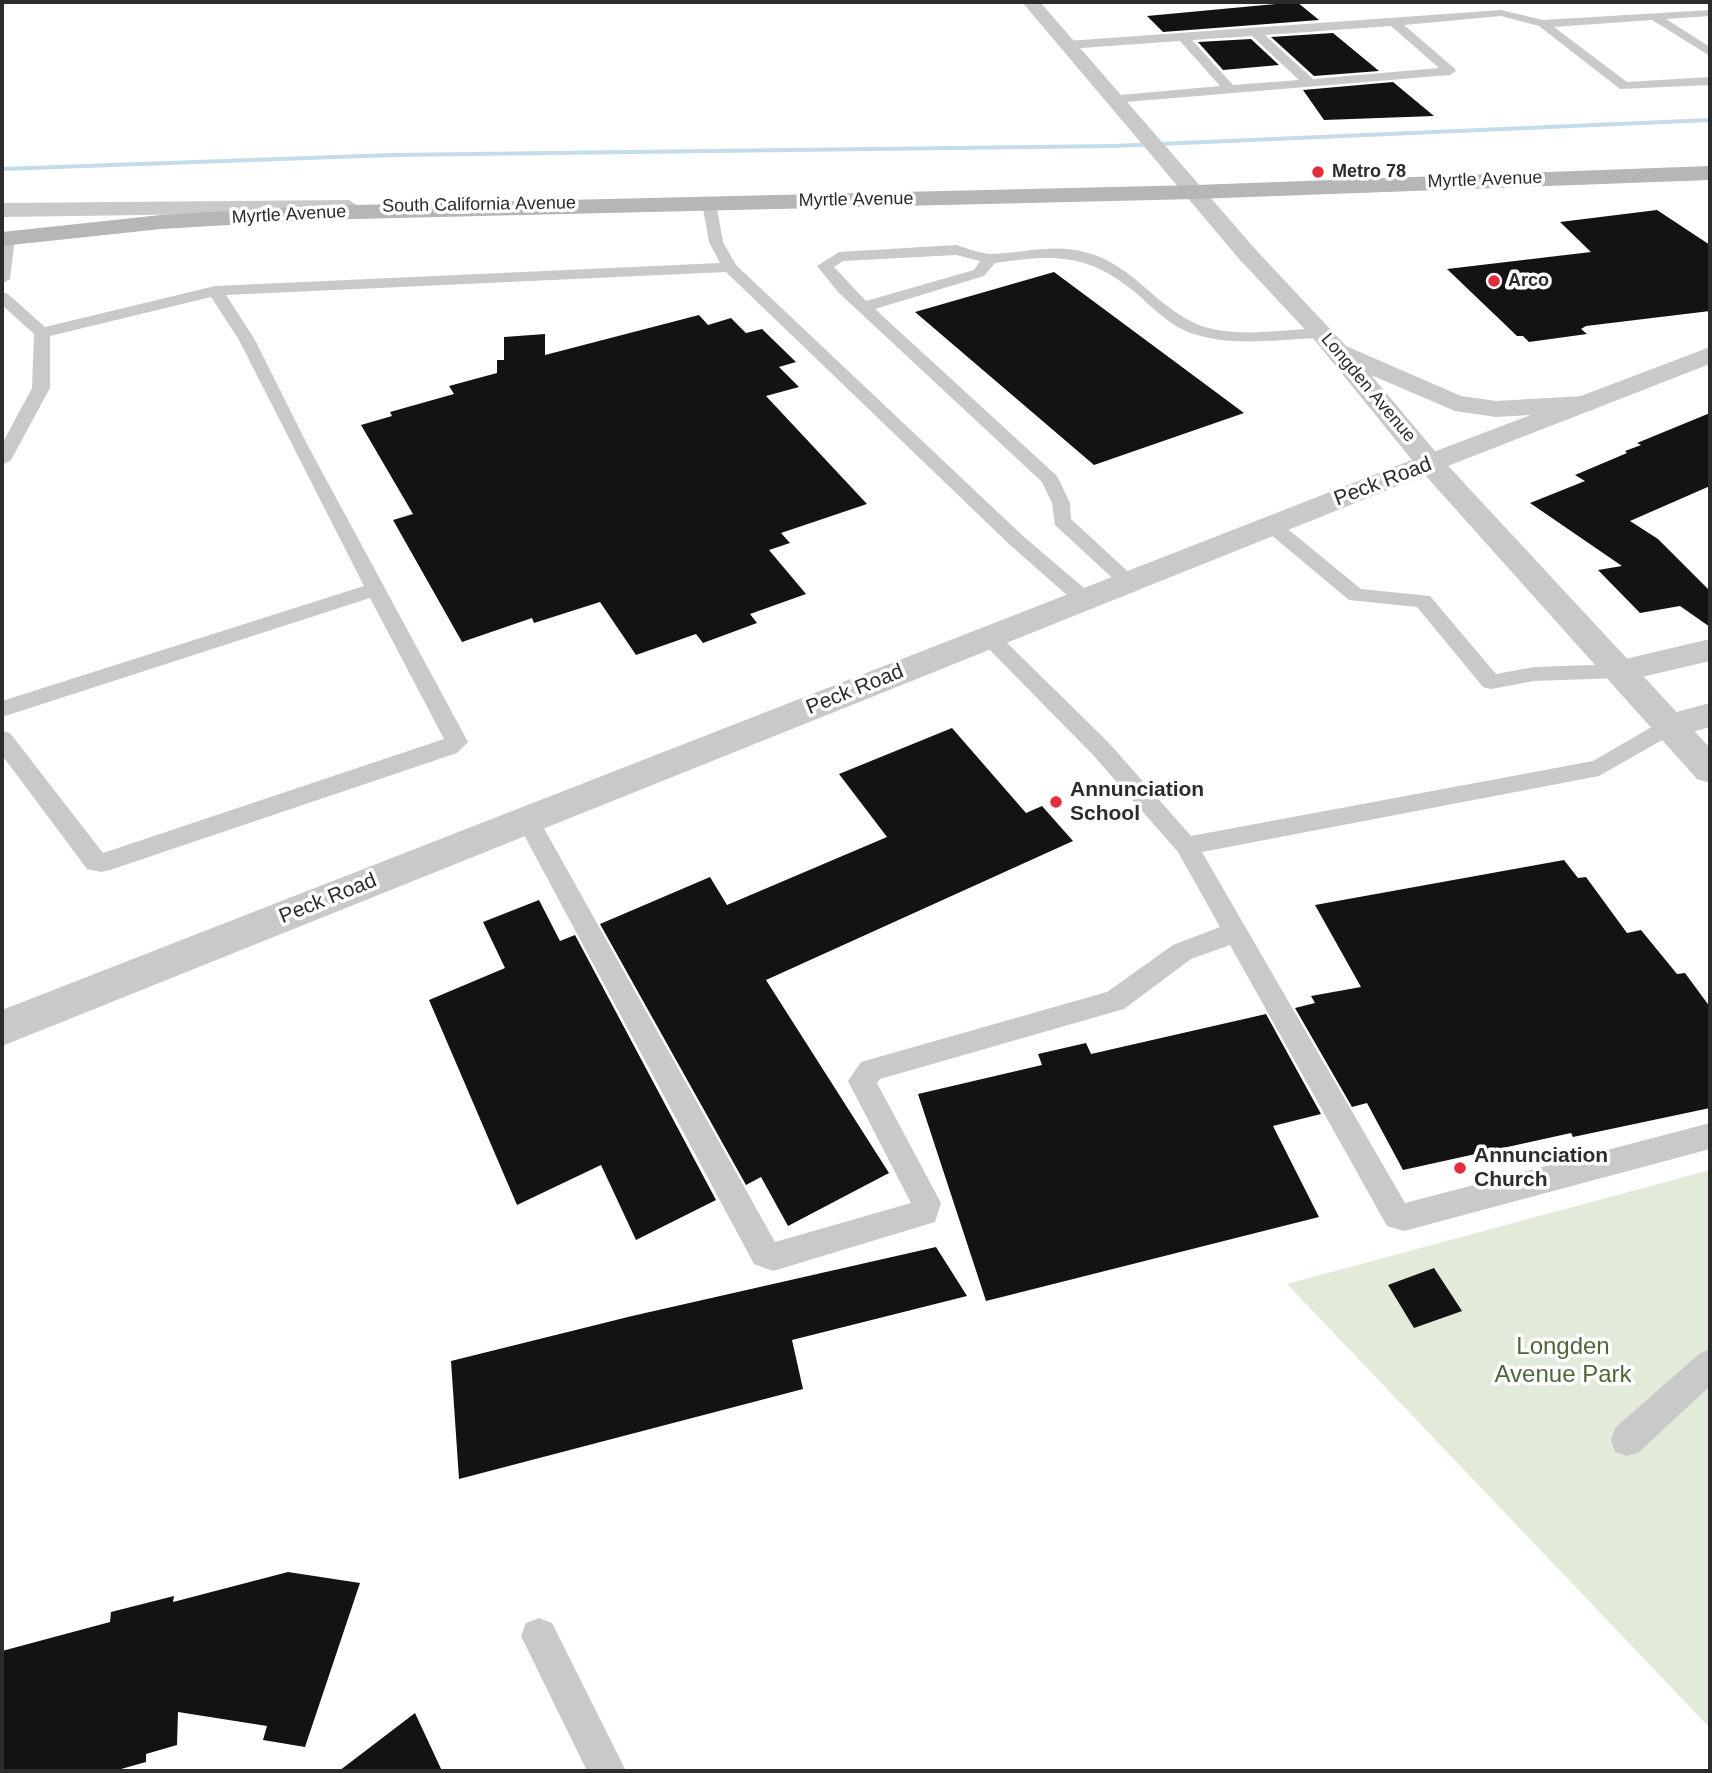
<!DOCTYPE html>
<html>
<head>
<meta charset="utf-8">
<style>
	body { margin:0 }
	#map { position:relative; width:1712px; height:1773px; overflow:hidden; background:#fff; font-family:Arial,sans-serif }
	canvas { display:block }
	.frame { position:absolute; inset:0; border:4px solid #2c2c2c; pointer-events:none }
</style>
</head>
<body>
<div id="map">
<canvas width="1712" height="1773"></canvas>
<div class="frame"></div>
</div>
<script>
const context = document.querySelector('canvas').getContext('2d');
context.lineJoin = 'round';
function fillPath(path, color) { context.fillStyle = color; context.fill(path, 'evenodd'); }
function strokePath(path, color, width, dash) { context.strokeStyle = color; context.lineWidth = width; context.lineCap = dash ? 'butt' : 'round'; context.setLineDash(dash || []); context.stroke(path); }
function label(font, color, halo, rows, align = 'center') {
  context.font = font + ' Arial,sans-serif'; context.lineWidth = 7; context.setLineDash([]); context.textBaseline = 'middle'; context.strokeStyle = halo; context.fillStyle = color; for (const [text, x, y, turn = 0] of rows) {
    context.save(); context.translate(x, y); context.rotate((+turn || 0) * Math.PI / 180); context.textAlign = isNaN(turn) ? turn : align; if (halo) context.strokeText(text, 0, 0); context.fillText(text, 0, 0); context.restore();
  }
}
const green = new Path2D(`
	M 1710,1170 L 1710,1728 L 1287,1284 Z`);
const stream = new Path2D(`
	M 1710,118 L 1710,122 L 1113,148 L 391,157 L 2,171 L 2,167 L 391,153 L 1113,144 Z`);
const building = new Path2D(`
	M 1297,2 L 1319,20 L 1163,32 L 1147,16 Z
	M 1333,33 L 1379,71 L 1314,76 L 1271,37 Z
	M 1251,39 L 1279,65 L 1223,70 L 1198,42 Z
	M 1393,82 L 1434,116 L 1324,120 L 1303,90 Z
	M 1657,210 L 1710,245 L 1710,311 L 1586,326 L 1581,329 L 1587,334 L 1529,342 L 1523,336 L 1517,336 L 1447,269 L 1591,252 L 1560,222 Z
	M 1054,272 L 1244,413 L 1094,465 L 915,312 Z
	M 699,315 L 708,325 L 731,318 L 746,333 L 762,329 L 796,362 L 779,367 L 799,387 L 766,396 L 867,504 L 781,533 L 790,543 L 769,550 L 806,594 L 750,614 L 757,623 L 703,643 L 696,634 L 636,655 L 600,602 L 534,623 L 532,618 L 462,642 L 393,520 L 413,514 L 361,425 L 392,416 L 390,412 L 454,394 L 449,386 L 497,373 L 497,360 L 504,360 L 504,337 L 545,334 L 545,355 Z
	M 1710,413 L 1710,486 L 1630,521 L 1658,539 L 1710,591 L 1710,627 L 1680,606 L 1640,613 L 1598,570 L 1622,566 L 1530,503 L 1585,481 L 1575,475 L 1627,453 L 1625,451 L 1641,445 L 1637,443 Z
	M 952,728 L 1026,813 L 1042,806 L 1073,841 L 766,980 L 889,1173 L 788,1226 L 761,1177 L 746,1185 L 600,924 L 710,877 L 727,905 L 887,837 L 839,774 Z
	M 1564,860 L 1578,878 L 1586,877 L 1627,933 L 1641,930 L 1677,974 L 1685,973 L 1710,1007 L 1710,1108 L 1573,1137 L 1571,1133 L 1403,1170 L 1367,1103 L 1352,1107 L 1295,1008 L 1315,1003 L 1311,996 L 1361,987 L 1315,905 Z
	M 539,900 L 560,941 L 575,935 L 716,1200 L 636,1240 L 601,1165 L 517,1205 L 429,1000 L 505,968 L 483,922 Z
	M 1266,1014 L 1321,1114 L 1273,1126 L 1319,1217 L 986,1301 L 918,1094 L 1042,1065 L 1038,1054 L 1086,1043 L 1091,1054 Z
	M 936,1247 L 967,1296 L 792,1340 L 803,1389 L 459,1479 L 451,1361 L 632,1316 Z
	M 1434,1268 L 1462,1311 L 1414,1328 L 1388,1285 Z
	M 288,1572 L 360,1583 L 305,1747 L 263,1740 L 267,1726 L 178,1712 L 177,1745 L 146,1754 L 146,1762 L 114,1771 L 2,1771 L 2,1651 L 110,1622 L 111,1612 L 174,1596 L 173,1602 Z
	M 415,1713 L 442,1771 L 339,1771 Z`);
const service = new Path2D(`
	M 1501,10 L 1543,20 L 1710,10 L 1710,16 L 1666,19 L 1710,47 L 1710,56 L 1652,20 L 1554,27 L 1627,82 L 1710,77 L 1710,85 L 1620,89 L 1539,26 L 1501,16 L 1404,25 L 1454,68 L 1456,71 L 1450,75 L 1114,103 L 1109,102 L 1109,96 L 1220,86 L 1180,41 L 1067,49 L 1061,45 L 1067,41 ZM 1391,26 L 1439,68 L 1313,79 L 1265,35 ZM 1252,36 L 1299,80 L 1233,85 L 1192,40 Z
	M 709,199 L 716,203 L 723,242 L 736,265 L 1023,536 L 1091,594 L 1094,599 L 1091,604 L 1077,604 L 1009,544 L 726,272 L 226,295 L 255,340 L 307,444 L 468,742 L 457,753 L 110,870 L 101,872 L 87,869 L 2,755 L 2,731 L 10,733 L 103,853 L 444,739 L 370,598 L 2,717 L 2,701 L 364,586 L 239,340 L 211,297 L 50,336 L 50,388 L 11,460 L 2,465 L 2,444 L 32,388 L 34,334 L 2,305 L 2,292 L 8,294 L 45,327 L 215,286 L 720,263 L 709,242 L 702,203 Z
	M 8,234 L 15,238 L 10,279 L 2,284 L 2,236 Z
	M 956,245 C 967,248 981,254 992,254 C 1025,253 1055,243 1088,253 C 1133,265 1157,308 1199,325 C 1236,339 1284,329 1322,328 L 1330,333 L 1322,338 C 1279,339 1230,348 1188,332 C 1168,324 1152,307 1136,293 C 1089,253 1053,254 995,263 L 984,276 L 875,309 L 1057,476 L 1070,503 L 1071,519 L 1135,578 L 1138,582 L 1135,586 L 1121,586 L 1055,525 L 1052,503 L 1042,482 L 838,292 L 817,266 L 839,252 ZM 956,255 L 980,261 L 974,270 L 866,301 L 834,267 L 843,261 Z
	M 1271,519 L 1278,521 L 1361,589 L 1430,596 L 1496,674 L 1534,667 L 1620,664 L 1628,666 L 1631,671 L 1628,676 L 1620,678 L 1534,681 L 1491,689 L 1483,687 L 1417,607 L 1349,600 L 1264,529 L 1261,525 L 1264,521 Z
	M 989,630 L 996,632 L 1109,743 L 1191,836 L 1593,761 L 1662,721 L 1678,721 L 1681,726 L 1678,731 L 1599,776 L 1202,852 L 1405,1203 L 1710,1123 L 1710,1149 L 1404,1231 L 1387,1226 L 1230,945 L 1191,959 L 1124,1009 L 880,1079 L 877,1083 L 941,1203 L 935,1222 L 773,1271 L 754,1264 L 516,820 L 520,814 L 528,811 L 536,814 L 775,1242 L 911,1203 L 848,1081 L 861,1062 L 1107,992 L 1173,945 L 1220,927 L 1178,852 L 1093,755 L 982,642 L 979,637 Z
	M 1710,1349 L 1710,1386 L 1639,1452 L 1627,1456 L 1615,1452 L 1611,1440 L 1615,1428 L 1699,1354 Z
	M 539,1618 L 552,1623 L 626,1771 L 587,1771 L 521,1636 L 526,1623 Z`);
const minor = new Path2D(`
	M 1710,347 L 1710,364 L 1440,469 L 1430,472 L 1420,469 L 1416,463 L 1420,457 Z
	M 1710,639 L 1710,661 L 1620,682 L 1608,679 L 1603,671 L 1608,663 Z
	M 1710,703 L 1710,727 L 1670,738 L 1658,735 L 1653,726 L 1658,717 Z`);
const tertiary = new Path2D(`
	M 1022,2 L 1040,2 L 1256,250 L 1346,346 L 1461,396 L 1496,401 L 1583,396 L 1593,398 L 1597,404 L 1593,410 L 1583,412 L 1496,417 L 1455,411 L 1371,375 L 1440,457 L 1710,748 L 1710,783 L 1697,779 L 1425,475 L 2,1046 L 2,1010 L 1412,460 L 1313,338 L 1240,260 Z
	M 349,200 L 360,207 L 357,212 L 2,217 L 2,203 Z`);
const secondary = new Path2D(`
	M 1710,166 L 1710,180 L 1196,199 L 313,220 L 161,229 L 2,246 L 2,232 L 161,215 L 313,206 L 1196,185 Z`);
const markers = [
	[1318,172,7,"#e32d3f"],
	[1494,281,7,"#e32d3f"],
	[1056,802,7,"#e32d3f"],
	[1460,1168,7,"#e32d3f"]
];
const farPoinames = [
	["Metro 78",1332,172],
	["Arco",1508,281]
];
const farStreetnames = [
	["Myrtle Avenue",1485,180,-2],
	["Myrtle Avenue",856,200,-1],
	["South California Avenue",479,205,-1],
	["Myrtle Avenue",289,215,-3],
	["Longden Avenue",1368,388,50]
];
const streetNames = [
	["Peck Road",1383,482,-21],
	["Peck Road",855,690,-22],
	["Peck Road",328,899,-22]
];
const poiNames = [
	["Annunciation",1070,790],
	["School",1070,814],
	["Annunciation",1474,1156],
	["Church",1474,1180]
];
const nearParknames = [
	["Longden",1563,1347],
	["Avenue Park",1563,1375]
];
fillPath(green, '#e2ead9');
fillPath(stream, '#c4dcea');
fillPath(building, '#131313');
fillPath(service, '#c9c9c9');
fillPath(minor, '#c9c9c9');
fillPath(tertiary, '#c9c9c9');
fillPath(secondary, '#b6b6b6');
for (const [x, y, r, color] of markers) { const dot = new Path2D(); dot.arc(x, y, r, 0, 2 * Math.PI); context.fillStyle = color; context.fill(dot); strokePath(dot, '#fff', 2.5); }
label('bold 18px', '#2c2c2c', '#fff', farPoinames, 'left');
label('18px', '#2c2c2c', '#fff', farStreetnames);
label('21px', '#2c2c2c', '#fff', streetNames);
label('bold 21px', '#2c2c2c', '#fff', poiNames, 'left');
label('24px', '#50663a', '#fff', nearParknames);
</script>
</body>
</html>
